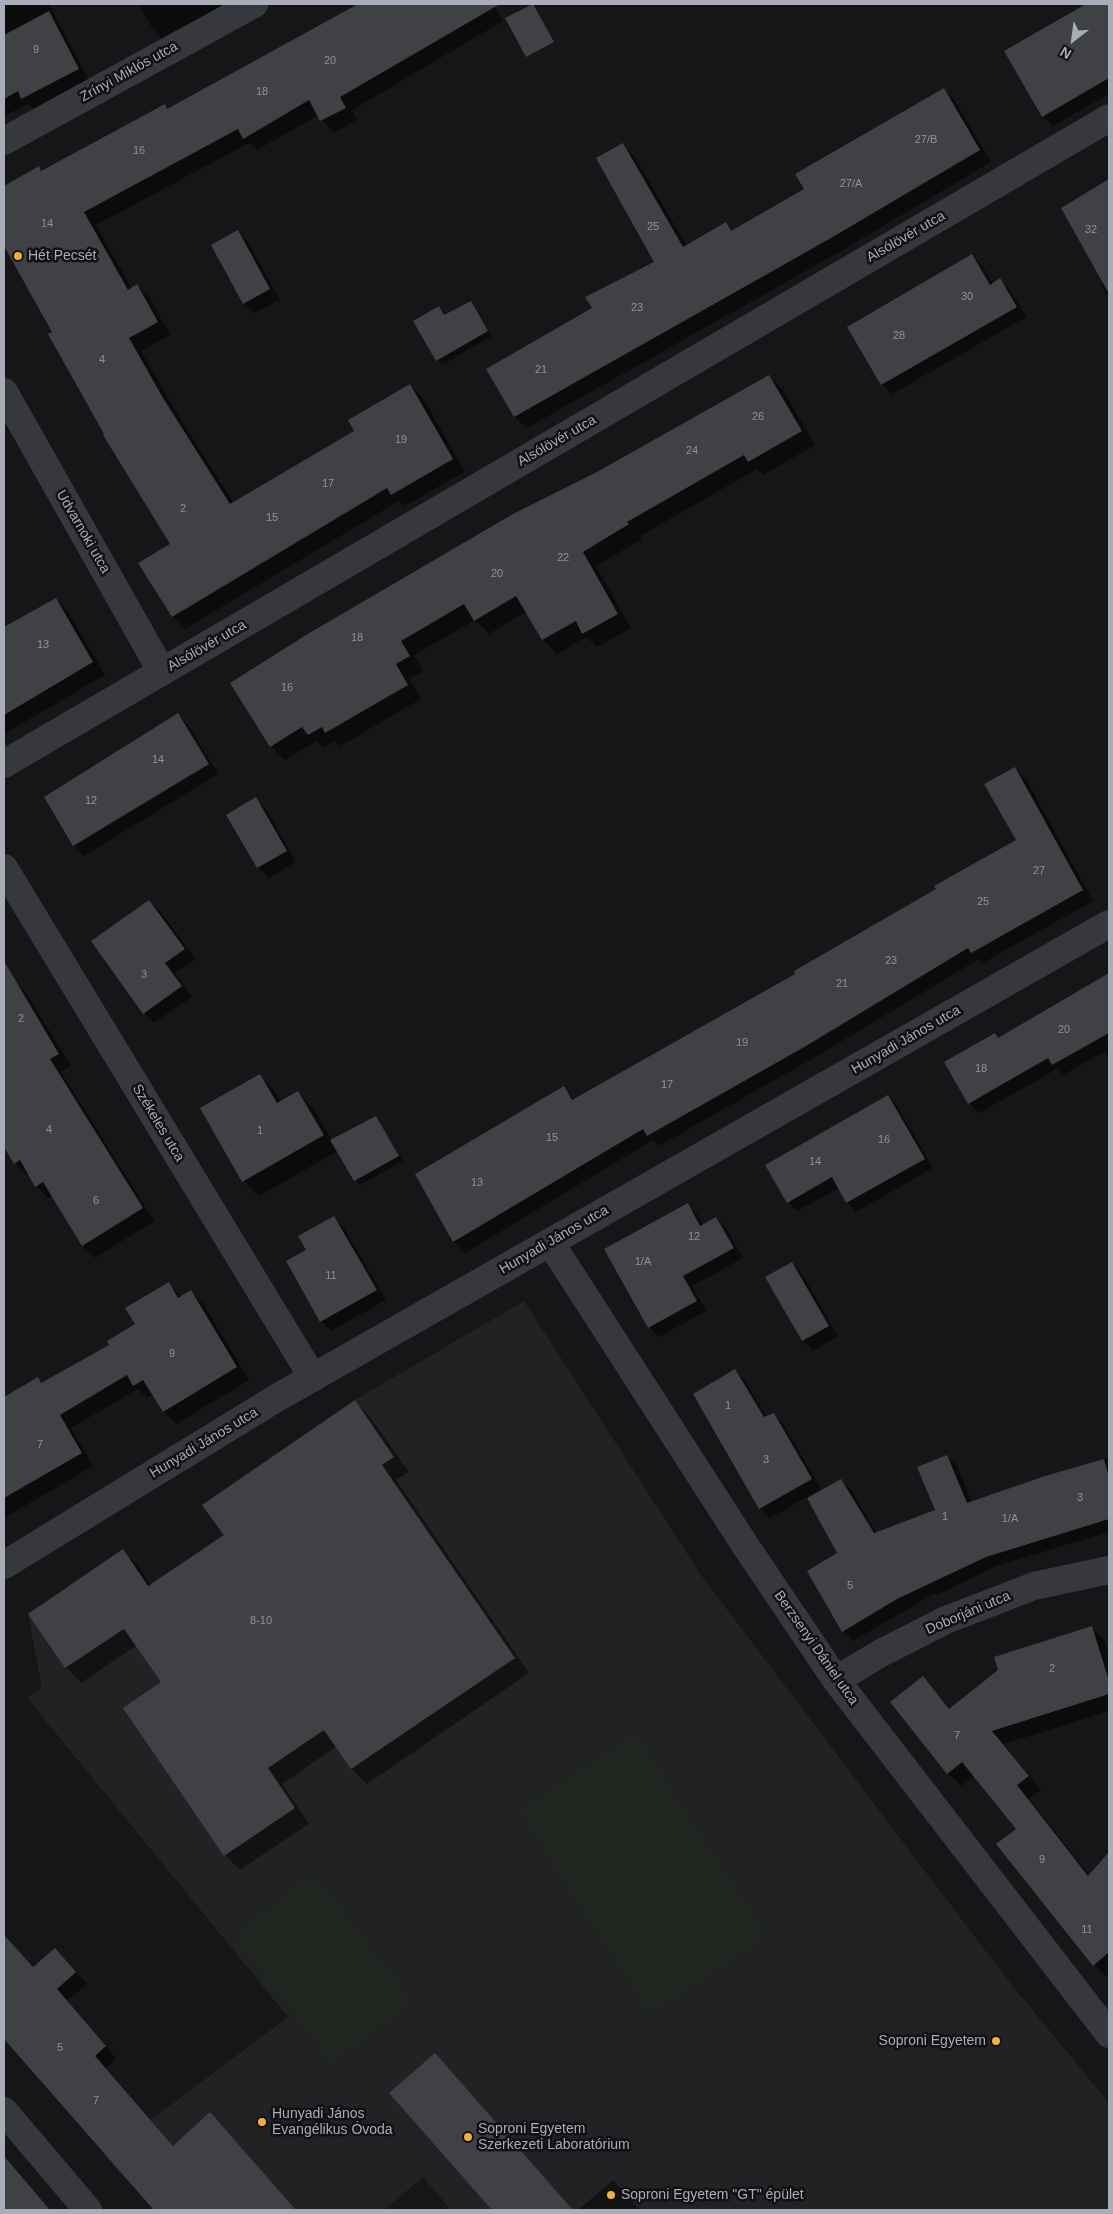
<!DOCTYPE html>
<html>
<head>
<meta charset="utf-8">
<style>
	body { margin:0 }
	#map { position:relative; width:1113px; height:2214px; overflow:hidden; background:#161618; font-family:Helvetica,sans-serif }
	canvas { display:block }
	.frame { position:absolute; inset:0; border:5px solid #a8adb8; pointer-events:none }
	.north { position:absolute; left:1048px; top:15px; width:50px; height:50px; -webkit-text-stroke:4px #111113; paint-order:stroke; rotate:210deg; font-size:14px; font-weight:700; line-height:20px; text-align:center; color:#a8adb8 }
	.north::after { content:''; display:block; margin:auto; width:18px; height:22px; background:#a8adb8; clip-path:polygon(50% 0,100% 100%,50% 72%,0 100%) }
</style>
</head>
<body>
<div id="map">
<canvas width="1113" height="2214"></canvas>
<div class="frame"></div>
<div class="north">N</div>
</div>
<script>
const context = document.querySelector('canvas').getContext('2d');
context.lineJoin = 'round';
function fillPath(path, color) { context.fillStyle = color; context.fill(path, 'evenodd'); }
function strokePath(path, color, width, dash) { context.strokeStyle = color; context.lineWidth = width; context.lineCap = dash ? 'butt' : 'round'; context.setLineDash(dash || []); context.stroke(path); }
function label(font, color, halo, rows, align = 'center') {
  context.font = font + ' Helvetica,sans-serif'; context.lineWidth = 5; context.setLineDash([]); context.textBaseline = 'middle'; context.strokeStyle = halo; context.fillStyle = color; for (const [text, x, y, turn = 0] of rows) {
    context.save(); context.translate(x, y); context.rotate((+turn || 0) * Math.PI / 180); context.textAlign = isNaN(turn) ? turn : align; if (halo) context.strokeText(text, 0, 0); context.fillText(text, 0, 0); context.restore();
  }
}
const built = new Path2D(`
	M 524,1301 L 701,1575 L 1006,1978 L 1109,2103 L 1109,2210 L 451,2210 L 423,2177 L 384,2210 L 154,2210 L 104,2155 L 288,2017 L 27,1698 L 42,1688 L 28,1614 L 123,1549 L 149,1586 L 223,1535 L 202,1505 L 355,1400 Z`);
const green = new Path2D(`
	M 636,1735 L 767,1938 L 650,2013 L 519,1810 Z
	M 313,1874 L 413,2001 L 333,2063 L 234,1936 Z`);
const shadow = new Path2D(`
	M 4,4 L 49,4 L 89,80 L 34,110 L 28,104 L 4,116 Z
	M 139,4 L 230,4 L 164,40 L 152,28 Z
	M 361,4 L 493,4 L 503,21 L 352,110 L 357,120 L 334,133 L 318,115 L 257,150 L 249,143 L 96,225 L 132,289 L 137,286 L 150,298 L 170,335 L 141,351 L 176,412 L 234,504 L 355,431 L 410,385 L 423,398 L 465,472 L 404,506 L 399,501 L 185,629 L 172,616 L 172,544 L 106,435 L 54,332 L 4,244 L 4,187 L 39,168 L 42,171 L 164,106 L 169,110 Z
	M 1084,4 L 1109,4 L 1109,94 L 1053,126 L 1043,116 L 1085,6 Z
	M 944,89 L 955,101 L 991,162 L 843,250 L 527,428 L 515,417 L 488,370 L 594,308 L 656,262 L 622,145 L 634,156 L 687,246 L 725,224 L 733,232 L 805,190 Z
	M 1109,181 L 1109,299 L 1101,284 L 1104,282 L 1063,208 Z
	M 238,231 L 248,242 L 280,300 L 254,313 L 244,303 Z
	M 971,255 L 982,265 L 993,284 L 1000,280 L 1010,290 L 1026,317 L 892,394 L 882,384 Z
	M 470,302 L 492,336 L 442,365 L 414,321 L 439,308 L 445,316 Z
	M 769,376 L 783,390 L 815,445 L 763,475 L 757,469 L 640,536 L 642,539 L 596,566 L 631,628 L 597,647 L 586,637 L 557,654 L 543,640 L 527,611 L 489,634 L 475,620 L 414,655 L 423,671 L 409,679 L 421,699 L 340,746 L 335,741 L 323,748 L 316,741 L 285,760 L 271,746 L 598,473 Z
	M 56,599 L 68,612 L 105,675 L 4,734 L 4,629 Z
	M 178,715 L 188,725 L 218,774 L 84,856 L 74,845 L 46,797 Z
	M 1015,768 L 1026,779 L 1093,901 L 983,963 L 979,959 L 817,1056 L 659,1146 L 653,1140 L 465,1253 L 454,1242 L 417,1175 L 563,1088 L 574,1099 L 797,974 L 1018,841 Z
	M 256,799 L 266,809 L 296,862 L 269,878 L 258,867 L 228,815 Z
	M 149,901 L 160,911 L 195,959 L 175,973 L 192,997 L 154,1023 L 144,1013 Z
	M 1109,975 L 1109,1060 L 1104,1052 L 1063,1075 L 1057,1069 L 979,1113 L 969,1103 L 999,1039 Z
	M 14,980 L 26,993 L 71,1066 L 61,1072 L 154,1221 L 95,1258 L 82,1245 L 52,1196 L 48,1198 L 36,1186 L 29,1174 L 27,1175 L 15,1163 L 4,1144 L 4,1116 L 13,1110 L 4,1094 L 4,987 Z
	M 259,1075 L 274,1090 L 281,1102 L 298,1093 L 313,1108 L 332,1140 L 376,1117 L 403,1161 L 360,1185 L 338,1151 L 259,1196 L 243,1181 Z
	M 888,1096 L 897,1106 L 933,1168 L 856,1212 L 847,1202 L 839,1188 L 797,1211 L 788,1202 Z
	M 687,1205 L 698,1215 L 703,1225 L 716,1218 L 726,1228 L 743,1258 L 692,1286 L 706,1311 L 659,1337 L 649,1327 Z
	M 334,1218 L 344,1228 L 386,1300 L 331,1331 L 321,1321 L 308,1250 Z
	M 792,1263 L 802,1274 L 838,1336 L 813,1351 L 803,1340 L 767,1278 Z
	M 168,1283 L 182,1298 L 191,1292 L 204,1305 L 249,1380 L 176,1424 L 164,1411 L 153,1394 L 147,1398 L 138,1389 L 71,1428 L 93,1466 L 4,1518 L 4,1438 L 12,1434 L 4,1420 L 4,1399 L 38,1379 L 42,1383 L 110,1345 L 137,1325 Z
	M 735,1371 L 745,1381 L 767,1417 L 774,1414 L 784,1425 L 822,1491 L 841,1480 L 851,1490 L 877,1534 L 936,1511 L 947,1456 L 957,1466 L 972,1503 L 1045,1477 L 1109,1458 L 1109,1532 L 996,1566 L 937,1595 L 935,1593 L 853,1641 L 843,1631 L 839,1554 L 807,1497 L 770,1518 L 760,1508 Z
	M 355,1402 L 370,1417 L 409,1472 L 396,1480 L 529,1673 L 367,1784 L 352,1769 L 337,1746 L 282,1784 L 309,1824 L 240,1870 L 225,1855 L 125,1709 L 163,1682 L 137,1645 L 81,1683 L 66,1667 L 30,1614 L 123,1551 L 138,1566 L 151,1586 L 226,1535 Z
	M 1092,1628 L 1105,1641 L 1109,1656 L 1109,1711 L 1004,1744 L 1041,1790 L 1029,1799 L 1090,1876 L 1097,1868 L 1109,1880 L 1109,1979 L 1094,1965 L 1017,1830 L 974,1776 L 961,1786 L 948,1773 L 892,1702 L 922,1677 L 951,1710 Z
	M 4,1935 L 33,1968 L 55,1949 L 87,1984 L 67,2001 L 116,2058 L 106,2068 L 174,2147 L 221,2125 L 296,2210 L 155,2210 L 4,2028 Z
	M 446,2066 L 573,2210 L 493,2210 L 390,2093 Z
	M 4,2157 L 49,2209 L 48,2210 L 4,2210 Z
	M 613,2180 L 640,2210 L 578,2210 Z`);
const building = new Path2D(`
	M 358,4 L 500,4 L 340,97 L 346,108 L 320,121 L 309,100 L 243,139 L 238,129 L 84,212 L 128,290 L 137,284 L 158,322 L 129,338 L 163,398 L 230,504 L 354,431 L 348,420 L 410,384 L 453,459 L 391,495 L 387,488 L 172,617 L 138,563 L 170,544 L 103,435 L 104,434 L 48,334 L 52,332 L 4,246 L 4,186 L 39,166 L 41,171 L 165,104 L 167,109 Z
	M 533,4 L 554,42 L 526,57 L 505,18 Z
	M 1086,4 L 1109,4 L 1109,78 L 1042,117 L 1004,51 Z
	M 49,11 L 79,69 L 21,99 L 18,91 L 4,99 L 4,35 Z
	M 944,88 L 980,150 L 831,238 L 514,417 L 486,369 L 592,308 L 585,297 L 654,262 L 596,158 L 623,143 L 683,247 L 726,222 L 731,231 L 804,189 L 795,174 Z
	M 1109,179 L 1109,294 L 1061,208 Z
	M 238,230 L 270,289 L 243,304 L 211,245 Z
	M 972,254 L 990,285 L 1000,278 L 1017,307 L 881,385 L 847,327 Z
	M 471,301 L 488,331 L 436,361 L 413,321 L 439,306 L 444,315 Z
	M 769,375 L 802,431 L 748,462 L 744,455 L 627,522 L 629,524 L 583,552 L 618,614 L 582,634 L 576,621 L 542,640 L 516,596 L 474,621 L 464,604 L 401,641 L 410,656 L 396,664 L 408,685 L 325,733 L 322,727 L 308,735 L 302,727 L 270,747 L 230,683 L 306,635 L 513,514 L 597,472 Z
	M 56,598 L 93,662 L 4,715 L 4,627 Z
	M 178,713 L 209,764 L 73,846 L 44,797 Z
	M 1015,767 L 1083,890 L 971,953 L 968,948 L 806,1046 L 647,1136 L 643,1129 L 453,1242 L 415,1174 L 564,1086 L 572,1100 L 795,974 L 794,971 L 936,889 L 934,886 L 1016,840 L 984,784 Z
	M 256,797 L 287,851 L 257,868 L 226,815 Z
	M 149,900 L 185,949 L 165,963 L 182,986 L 143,1014 L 91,941 Z
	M 4,961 L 59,1054 L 50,1059 L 143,1208 L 82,1246 L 43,1182 L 35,1187 L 20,1160 L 14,1164 L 4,1147 Z
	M 1109,973 L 1109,1033 L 1052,1065 L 1048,1058 L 968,1104 L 944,1062 L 995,1033 L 998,1038 Z
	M 260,1074 L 277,1103 L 298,1091 L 324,1135 L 242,1182 L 200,1108 Z
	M 888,1095 L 925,1159 L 846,1203 L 832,1177 L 787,1203 L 765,1165 Z
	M 376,1116 L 399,1156 L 354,1181 L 330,1140 Z
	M 688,1203 L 700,1226 L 716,1217 L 734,1248 L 683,1276 L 697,1301 L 648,1328 L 604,1249 Z
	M 334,1216 L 377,1290 L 320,1322 L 286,1261 L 306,1250 L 298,1236 Z
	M 792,1262 L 829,1326 L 802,1341 L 765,1277 Z
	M 169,1282 L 178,1298 L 191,1290 L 237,1367 L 163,1412 L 143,1380 L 133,1386 L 127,1375 L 60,1415 L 82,1453 L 4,1498 L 4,1397 L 38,1377 L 41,1383 L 109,1345 L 107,1341 L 135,1324 L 125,1308 Z
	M 735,1369 L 764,1417 L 774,1413 L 812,1479 L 759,1509 L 693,1394 Z
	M 355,1400 L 394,1457 L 382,1465 L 515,1658 L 351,1769 L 324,1730 L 268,1768 L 295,1808 L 224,1856 L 123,1708 L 161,1682 L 124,1629 L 65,1668 L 28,1614 L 123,1549 L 148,1586 L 224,1535 L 202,1505 Z
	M 947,1455 L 967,1503 L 1045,1476 L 1104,1459 L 1109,1478 L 1109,1519 L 986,1557 L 897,1599 L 842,1632 L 807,1571 L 837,1553 L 807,1498 L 841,1479 L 874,1533 L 935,1510 L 917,1467 Z
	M 1092,1626 L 1109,1681 L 1109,1694 L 992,1731 L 1029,1776 L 1017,1785 L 1088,1876 L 1109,1852 L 1109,1952 L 1093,1966 L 996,1844 L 1016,1829 L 962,1762 L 947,1774 L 890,1702 L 923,1676 L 949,1709 L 998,1670 L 994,1657 Z
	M 4,1935 L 33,1967 L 55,1948 L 76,1972 L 57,1989 L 106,2046 L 95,2056 L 173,2146 L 210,2112 L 296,2210 L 154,2210 L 4,2039 Z
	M 435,2053 L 573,2210 L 492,2210 L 389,2093 Z
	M 4,2156 L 50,2210 L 4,2210 Z`);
const minor = new Path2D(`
	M 4,141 L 254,4
	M 4,392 L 162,672
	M 4,764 L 1109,118
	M 4,868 L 313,1378
	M 550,1242 L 745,1545 L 836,1680 L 1109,2034
	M 4,1565 L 275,1399 L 1109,924
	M 836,1680 L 881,1653 L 946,1620 L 1034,1586 L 1109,1570
	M 4,2111 L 88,2210`);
const markers = [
	[18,256,5,"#f2b134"],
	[996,2041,5,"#f2b134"],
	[262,2122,5,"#f2b134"],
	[468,2137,5,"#f2b134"],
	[611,2195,5,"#f2b134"]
];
const numberNames = [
	["9",36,50],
	["20",330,61],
	["18",262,92],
	["27/B",926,140],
	["16",139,151],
	["27/A",851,184],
	["14",47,224],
	["25",653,227],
	["32",1091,230],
	["30",967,297],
	["23",637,308],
	["28",899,336],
	["4",102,360],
	["21",541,370],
	["26",758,417],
	["19",401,440],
	["24",692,451],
	["17",328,484],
	["2",183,509],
	["15",272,518],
	["22",563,558],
	["20",497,574],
	["18",357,638],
	["13",43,645],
	["16",287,688],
	["14",158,760],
	["12",91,801],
	["27",1039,871],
	["25",983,902],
	["23",891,961],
	["3",144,975],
	["21",842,984],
	["2",21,1019],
	["20",1064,1030],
	["19",742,1043],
	["18",981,1069],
	["17",667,1085],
	["4",49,1130],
	["1",260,1131],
	["15",552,1138],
	["16",884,1140],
	["14",815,1162],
	["13",477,1183],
	["6",96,1201],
	["12",694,1237],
	["1/A",643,1262],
	["11",331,1276],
	["9",172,1354],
	["1",728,1406],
	["7",40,1445],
	["3",766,1460],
	["3",1080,1498],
	["1",945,1517],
	["1/A",1010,1519],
	["5",850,1586],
	["8-10",261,1621],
	["2",1052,1669],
	["7",957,1736],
	["9",1042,1860],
	["11",1087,1930],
	["5",60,2048],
	["7",96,2101]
];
const streetNames = [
	["Zrínyi Miklós utca",129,72,-29],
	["Alsólövér utca",906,237,-30],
	["Alsólövér utca",557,441,-30],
	["Udvarnoki utca",83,532,60],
	["Alsólövér utca",207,646,-30],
	["Hunyadi János utca",906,1040,-30],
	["Székeles utca",158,1123,59],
	["Hunyadi János utca",554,1240,-30],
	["Hunyadi János utca",204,1443,-31],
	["Doborjáni utca",968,1613,-23],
	["Berzsenyi Dániel utca",816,1648,55]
];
const poiNames = [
	["Hét Pecsét",28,256],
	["Soproni Egyetem",986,2041,"right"],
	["Hunyadi János",272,2114],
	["Evangélikus Óvoda",272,2130],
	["Soproni Egyetem",478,2129],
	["Szerkezeti Laboratórium",478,2145],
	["Soproni Egyetem \"GT\" épület",621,2195]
];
fillPath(built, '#222225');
fillPath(green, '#1e261f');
fillPath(shadow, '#0007');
fillPath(building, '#404145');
strokePath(minor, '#37383d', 28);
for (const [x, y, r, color] of markers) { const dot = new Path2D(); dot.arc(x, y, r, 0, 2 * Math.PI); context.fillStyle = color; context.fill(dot); strokePath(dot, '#111113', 2); }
label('11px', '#8e929b', null, numberNames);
label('14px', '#a8adb8', '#111113', streetNames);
label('14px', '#a8adb8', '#111113', poiNames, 'left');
</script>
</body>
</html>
